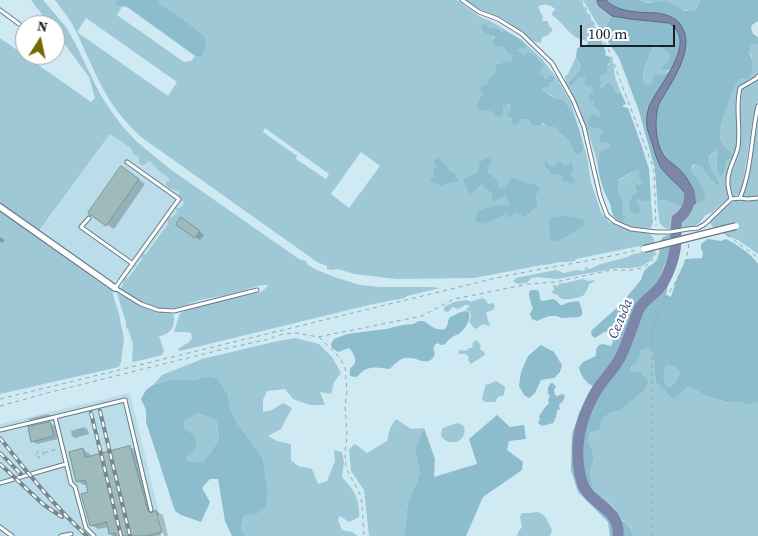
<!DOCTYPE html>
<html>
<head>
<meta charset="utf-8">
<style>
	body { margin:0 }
	#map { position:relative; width:758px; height:536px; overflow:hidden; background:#d0eaf4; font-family:"Source Serif 4",serif }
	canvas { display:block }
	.north { position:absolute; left:15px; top:15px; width:50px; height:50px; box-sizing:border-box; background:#fff; border:1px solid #a3a7a8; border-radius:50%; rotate:10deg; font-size:14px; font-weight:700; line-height:20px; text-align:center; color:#192226 }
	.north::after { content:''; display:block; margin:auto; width:18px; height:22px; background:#756900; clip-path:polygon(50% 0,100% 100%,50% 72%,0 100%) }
	.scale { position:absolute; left:580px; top:25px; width:95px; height:22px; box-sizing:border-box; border:2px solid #192226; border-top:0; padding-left:6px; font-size:15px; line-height:18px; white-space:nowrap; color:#192226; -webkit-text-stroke:4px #fff; paint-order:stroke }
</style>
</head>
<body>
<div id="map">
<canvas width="758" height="536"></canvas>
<div class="north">N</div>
<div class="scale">100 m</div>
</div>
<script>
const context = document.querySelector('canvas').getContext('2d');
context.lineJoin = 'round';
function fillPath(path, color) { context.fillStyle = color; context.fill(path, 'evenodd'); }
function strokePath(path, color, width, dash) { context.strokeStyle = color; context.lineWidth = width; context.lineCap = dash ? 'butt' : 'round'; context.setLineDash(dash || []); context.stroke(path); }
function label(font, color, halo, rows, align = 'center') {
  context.font = font + ' "Source Serif 4",serif'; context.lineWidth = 4.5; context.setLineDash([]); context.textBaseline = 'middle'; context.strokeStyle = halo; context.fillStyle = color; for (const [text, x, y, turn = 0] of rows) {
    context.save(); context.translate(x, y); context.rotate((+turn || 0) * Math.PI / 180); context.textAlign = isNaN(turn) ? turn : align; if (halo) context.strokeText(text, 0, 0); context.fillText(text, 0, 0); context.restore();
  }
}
const built = new Path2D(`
	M 110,134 L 192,191 L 123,283 L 118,279 L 113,281 L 40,231 Z
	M 130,393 L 164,534 L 154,536 L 0,536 L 0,424 Z`);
const green = new Path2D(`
	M 31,0 L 43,0 L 66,27 L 75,43 L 100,94 L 111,111 L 123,127 L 137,142 L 170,169 L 299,259 L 306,261 L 308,265 L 317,270 L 334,277 L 360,285 L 380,287 L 431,287 L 440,288 L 407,296 L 405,298 L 373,304 L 180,351 L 178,349 L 189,342 L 192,338 L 191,333 L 185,332 L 174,332 L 180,313 L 197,306 L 261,292 L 268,286 L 268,285 C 258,284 247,290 238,292 C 225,296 213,297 200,300 C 191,303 183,307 174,308 C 154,311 136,299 120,289 C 123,286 123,281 126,278 L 128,278 L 142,259 L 141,257 L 143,253 L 145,255 L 168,224 L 167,220 L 170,217 L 173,217 L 177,212 L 175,208 L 180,208 L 184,203 L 178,194 L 180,192 L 169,188 L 166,185 L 167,181 L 169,181 L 170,179 C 166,175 161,173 157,169 C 155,166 153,164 149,161 L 144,165 L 141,165 L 139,163 L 139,157 L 135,155 L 132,152 L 132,149 L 110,134 L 39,231 L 0,203 L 0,38 L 91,102 L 95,98 L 89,77 L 55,31 L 55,25 L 50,25 Z
	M 55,0 L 457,0 L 480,17 L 489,20 L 522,40 L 542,59 L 557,78 L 571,103 L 587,156 L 591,182 L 601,212 L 609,222 L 622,228 L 645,232 L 651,235 L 654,239 L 655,252 L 654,256 L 649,262 L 640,267 L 630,268 L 617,268 L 557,279 L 538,277 L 531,278 L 527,283 L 518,284 L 513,281 L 516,278 L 556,270 L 564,273 L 577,270 L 582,271 L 585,270 L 585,267 L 590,269 C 600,263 613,261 624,258 C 630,256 634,253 640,253 L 642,248 L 639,246 L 576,259 L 575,261 C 569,262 564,262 559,262 C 553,263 548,265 542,265 L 474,278 L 397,279 L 354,274 L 338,269 L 333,270 L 327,269 L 327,266 L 317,262 L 141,137 C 125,122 111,105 101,85 C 90,64 82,42 71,22 C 66,14 60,7 55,0 ZM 123,5 L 124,5 L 195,56 L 191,61 L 184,62 L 117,15 ZM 86,18 L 177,82 L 168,96 L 77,32 ZM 489,28 C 504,30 514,38 525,48 L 521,48 L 517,51 L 524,56 L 526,52 L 544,67 L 539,74 L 544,79 L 555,79 L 551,83 L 549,87 L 545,87 L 542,89 L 545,92 L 559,100 L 575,153 L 567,139 L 558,131 L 555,127 L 530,121 L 528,119 C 520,120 514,121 508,117 L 511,111 L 511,105 L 507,104 L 503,108 L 503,114 C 497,113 486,109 482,110 L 477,104 L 495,73 L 495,68 L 511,61 L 513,56 L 506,52 C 502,43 494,37 486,33 ZM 265,128 L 329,174 L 326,179 L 296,159 L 297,156 L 263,132 ZM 361,152 L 380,166 L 349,208 L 331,194 Z
	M 466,0 L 580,0 L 598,32 L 588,41 C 570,39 566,25 552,15 L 553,11 L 556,10 C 551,5 544,2 538,7 L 543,17 L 542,21 L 548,21 L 549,26 L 553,30 L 547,36 L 542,37 L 541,43 L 532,41 L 505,20 L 494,15 L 479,9 Z
	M 583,0 L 596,0 L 599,6 L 612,16 L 604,28 L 603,28 L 603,34 Z
	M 638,0 L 700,0 L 696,10 C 681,14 678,4 666,2 C 656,0 647,5 638,0 Z
	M 655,44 L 659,44 C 662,49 667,51 670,55 L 670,59 L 664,66 L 669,72 L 668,74 L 653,78 L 653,82 L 648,85 L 645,84 C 640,70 649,59 653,46 Z
	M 755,44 L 758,46 L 758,101 L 753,119 L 742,188 L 739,194 C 725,199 723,203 713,212 C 711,213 708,214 706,215 C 704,216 703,219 701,221 C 696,227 688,230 680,226 L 680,224 L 688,217 L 695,204 L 698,204 L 706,195 L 698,178 L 692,172 L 691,169 L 695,164 L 700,166 L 715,184 L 719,182 C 714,172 701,157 717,151 L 718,153 C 714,166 718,166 720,177 L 724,172 L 727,161 L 732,157 C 728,151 722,143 720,136 C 718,124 732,91 738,80 L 743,78 L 752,56 L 749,52 L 751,46 Z
	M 576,57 C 583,67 581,72 572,78 L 577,79 L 584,77 L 591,85 L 593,91 L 588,96 L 594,102 L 594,107 L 602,113 L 598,128 L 605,134 L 610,147 L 598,156 L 598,166 C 593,144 584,122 576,102 C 572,93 565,86 565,76 L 568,74 Z
	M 610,57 L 613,62 L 615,77 L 621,93 L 615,92 L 605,87 L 601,89 C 597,75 600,74 610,64 Z
	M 758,115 L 758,254 L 738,240 L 725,235 L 723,232 L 712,226 L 710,222 L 712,218 L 729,204 L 735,200 L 745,200 L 745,198 L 742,196 C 753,172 752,142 758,115 Z
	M 634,170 L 638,170 L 641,172 L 643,183 L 641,185 L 636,184 L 639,191 L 632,196 L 636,202 L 637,199 L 643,202 L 651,201 L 653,222 L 651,228 C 640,229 632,228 622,223 L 624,220 C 621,212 622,203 620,195 C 620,194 617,188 617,187 C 617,184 618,181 619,179 L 623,178 Z
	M 657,198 L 659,200 L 669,201 L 678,205 L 684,205 L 681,212 L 673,215 L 670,222 L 672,227 L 668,229 C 657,225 660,220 658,211 C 657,207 657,203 657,198 Z
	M 0,212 L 112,291 L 119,314 L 124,339 L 121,362 L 119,367 L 0,394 Z
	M 583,279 L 588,281 L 594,280 L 595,281 L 589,284 C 588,288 586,292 584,295 C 580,298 565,301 560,298 C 559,297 558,296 558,295 L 554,294 L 551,292 L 554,290 L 553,286 L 554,285 L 558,286 L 560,283 C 566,284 575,280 583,279 Z
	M 117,293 C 136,303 152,312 173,314 C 177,325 170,335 159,336 L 164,351 L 162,355 L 134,362 L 132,361 L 133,344 L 128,329 L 126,328 L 126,323 Z
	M 482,298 L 486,300 L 488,304 L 493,303 L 495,306 C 494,312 489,310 486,313 L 490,326 L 483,324 L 476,329 L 473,327 L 469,321 L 471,316 L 470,312 L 465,310 L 469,307 L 469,305 L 465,305 L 458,309 L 453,307 L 448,312 L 444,311 L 444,307 L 454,302 L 467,300 L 471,302 Z
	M 295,338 L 319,344 L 332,357 L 341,373 L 334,382 L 331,394 L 320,392 L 325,405 L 310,405 L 293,399 L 285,389 L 267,391 L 263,400 L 263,412 L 272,410 L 283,403 L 292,408 L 281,429 L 268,436 L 277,441 L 291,444 L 291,460 L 298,466 L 312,469 L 318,484 L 327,481 L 335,461 L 334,450 L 342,452 L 344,462 L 342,477 C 354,490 360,499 359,517 L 349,522 L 340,516 L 338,520 L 342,530 L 352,532 L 358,536 L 246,536 L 241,529 L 243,516 L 257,514 L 266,506 L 268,490 L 263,459 L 234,418 L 229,403 L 228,395 L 218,379 L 211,376 L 191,380 L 170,380 L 153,385 L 162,375 L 202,359 L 278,341 Z
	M 476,340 L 481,345 L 480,349 L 484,352 L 485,355 L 471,364 L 468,360 L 469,357 L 465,354 L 459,354 L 458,352 L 460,350 L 466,351 L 469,348 L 472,348 L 473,343 Z
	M 648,348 L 652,349 L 654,353 L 656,382 L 665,389 L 669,396 L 673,398 L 686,388 L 692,387 L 706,396 L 728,403 L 737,402 L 743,403 L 758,402 L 758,536 L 633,536 L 631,527 L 617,516 L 614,508 L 607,500 L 593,489 L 590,473 L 594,457 L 591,447 L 588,444 L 588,436 C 590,432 593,433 596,431 C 600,427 600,423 601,418 L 610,413 L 619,411 L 644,391 L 648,384 L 648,380 L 643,374 L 637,372 L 633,372 L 631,370 C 632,363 639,357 641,350 Z
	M 670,364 L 675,367 L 680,373 C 678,378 674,386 669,387 L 665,385 L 664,373 L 665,366 Z
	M 497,381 L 505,387 L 504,395 L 498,397 L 495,402 L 484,402 L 482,398 L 486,383 L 487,385 L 491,383 Z
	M 198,413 L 212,418 L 217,422 L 219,439 L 211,452 L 203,461 L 189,462 L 186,458 L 190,453 L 184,428 L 184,420 Z
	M 396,419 L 411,429 L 424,428 L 415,448 L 420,474 L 408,502 L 404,536 L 369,536 L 364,490 L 351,471 L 349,449 L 355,444 L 367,453 L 387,441 L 390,428 Z
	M 458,423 L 464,426 C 468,442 450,448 441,436 L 442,429 L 445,427 Z
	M 537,512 C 547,514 547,521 552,530 L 550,536 L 517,536 L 518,532 L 522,527 L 520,517 L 522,513 L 530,513 Z`);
const forest = new Path2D(`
	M 116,0 L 158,0 L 160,4 C 170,12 199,29 204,37 C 208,44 205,50 201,56 L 196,56 L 128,7 L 120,6 L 116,5 Z
	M 606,0 L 638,0 L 647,3 L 664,1 L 671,3 L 685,11 L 696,10 L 700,0 L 758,0 L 758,21 L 752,25 L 751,29 L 753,34 L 758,37 L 758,46 L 755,44 L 751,46 L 749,52 C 754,61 752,67 750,77 L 747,79 L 743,78 L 738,80 C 732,93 719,122 720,136 C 721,144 729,150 733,156 L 727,161 L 724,172 L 720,178 C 717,169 715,163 718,153 L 716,151 C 701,157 714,172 719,182 L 719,184 L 717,185 L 715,184 L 700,166 L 695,164 L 692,166 L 691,169 L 692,172 L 698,178 L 706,195 L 703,200 L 698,204 L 686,206 L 678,205 L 669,201 L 659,200 L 657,198 L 655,169 L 639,111 L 619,58 L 603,34 L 603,28 L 605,27 L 616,10 L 616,7 L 611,5 ZM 655,44 L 658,44 C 662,49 667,51 670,55 L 670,59 L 662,67 L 662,69 L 669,70 L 669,72 L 668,74 L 653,76 L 653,82 L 648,85 L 645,84 C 640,70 649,59 653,46 Z
	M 483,24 L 486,24 L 489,28 L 498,29 L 502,32 L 505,31 L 519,39 L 526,46 L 526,48 L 521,48 L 517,51 L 521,52 L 524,56 L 526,52 C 536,54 538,60 544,67 L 539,74 L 544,76 L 544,79 L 547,79 L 549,75 L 553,76 L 555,79 L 551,83 L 549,87 L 545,87 L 542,89 C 546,94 556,99 563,100 C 574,114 582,131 583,150 L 578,154 L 575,153 L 567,139 L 558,131 L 555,127 L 549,127 L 543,123 L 538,126 L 531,124 L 530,121 L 527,119 L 520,120 L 518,123 L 514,125 L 512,123 L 512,119 L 508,117 L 507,114 L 508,112 L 511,111 L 511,105 L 507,104 L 503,108 L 503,114 L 500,117 L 496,116 C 493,111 487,109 482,111 L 477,107 L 477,104 L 483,93 L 480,89 L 482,85 L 486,85 L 490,78 L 495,73 L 496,64 L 501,65 L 504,61 L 506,63 L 511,61 L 513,56 L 506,52 L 504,48 L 501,46 L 497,46 L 493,44 L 495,37 C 489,35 482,33 481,26 Z
	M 598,32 L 606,52 L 605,55 L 610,57 L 610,62 L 607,67 L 607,72 L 605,75 L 601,75 L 599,79 L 602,82 L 600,85 L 601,89 L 608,83 L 613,86 L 615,92 L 621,93 L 626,104 L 623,105 L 623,107 L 628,108 L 640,141 L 649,169 L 651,201 L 643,202 L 637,199 L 636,202 L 641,208 L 639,213 L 635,214 L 630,211 L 629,205 L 632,196 L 638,191 L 636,189 L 636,184 L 641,185 L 643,183 L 638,176 L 641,172 C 633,167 627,177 619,179 C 615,189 621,193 622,202 C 623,206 622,211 622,214 L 625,217 L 624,220 L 622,223 C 611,217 613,214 610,204 C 609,200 606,197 605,193 C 600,180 595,164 600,151 L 606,149 L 610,146 L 608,142 L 604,143 L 600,141 L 600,136 L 604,133 L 598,128 L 592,128 L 587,124 L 588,119 L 593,114 L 600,117 L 601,113 L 594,107 L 594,102 L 590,100 L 588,96 L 593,91 L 591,86 L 587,87 L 584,83 L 586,80 L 584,77 L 577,79 L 571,86 L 569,83 C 575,72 587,72 576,57 L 577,49 L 582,45 L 587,45 L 588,41 Z
	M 490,156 L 492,161 L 488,168 L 488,173 L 497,179 L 498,187 L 504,189 L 512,178 L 538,186 L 540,188 L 535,197 L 538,206 L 524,217 L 516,212 L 509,218 L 506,214 L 485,224 L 475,222 L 479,210 L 498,205 L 507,206 L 510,204 L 505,195 L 493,203 L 492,193 L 481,184 L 470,196 L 463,179 L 478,172 L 480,162 Z
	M 437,157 C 443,162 447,165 450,172 L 453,172 L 456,175 L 455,177 L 459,180 L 451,183 L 446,183 L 443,187 L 440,186 L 438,183 L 436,184 L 432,183 L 430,178 L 434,177 L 433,170 L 437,167 L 434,161 Z
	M 560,160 L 563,165 L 567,165 L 571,162 L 573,165 L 572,168 L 573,168 L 573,171 L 569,174 L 576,181 L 574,182 L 573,184 L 571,185 L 567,182 L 563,182 L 562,179 L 563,177 L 561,175 L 552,174 L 545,166 L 544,162 L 547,162 L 549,166 L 552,165 L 554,167 L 556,163 Z
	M 567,216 L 583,219 L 585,224 L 581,228 L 556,242 L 552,241 L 550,238 L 549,221 L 554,217 Z
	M 671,234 L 672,236 L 670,252 L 654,291 L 638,301 L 633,311 L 621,347 L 610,368 L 604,377 L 593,386 C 586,383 580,375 579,367 L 583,362 L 596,356 L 596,349 L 599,345 L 603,344 L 611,346 L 613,342 L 610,335 L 607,332 L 604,332 L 595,338 L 592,336 L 591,332 L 593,329 L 620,305 L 641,280 L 644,271 L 648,267 L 654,263 L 657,260 L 660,249 L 660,242 L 663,237 Z
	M 708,239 L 721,241 L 726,239 C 738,245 750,253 758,264 L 758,402 L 749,404 L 737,402 L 729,403 L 706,396 L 691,387 L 686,388 L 674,399 L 669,396 L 664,389 L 656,382 L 653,350 L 648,348 L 641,350 L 639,358 L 631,367 L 631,370 L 633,372 L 641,372 L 648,380 L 648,384 L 644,391 L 619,411 L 610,413 L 602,418 L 599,430 L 590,433 L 588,436 L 588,444 L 591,447 L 594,457 L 590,473 L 593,489 C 600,495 608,500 613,508 C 615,510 615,513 616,515 C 623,525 631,521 633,536 L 610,536 L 608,522 L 578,492 L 571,470 L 572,434 L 580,411 L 596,395 L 631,336 L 639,316 L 659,288 L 668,284 L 666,295 L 671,297 L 676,281 L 686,259 L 702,258 L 703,253 L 701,249 L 701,244 ZM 668,365 L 675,367 L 680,373 C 678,378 674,386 669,387 L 665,384 L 664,373 L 665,367 Z
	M 532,290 L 537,290 L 539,292 L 540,299 L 542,301 L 553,299 L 557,301 L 560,305 L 562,305 L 570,302 L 579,301 L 582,310 L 582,315 L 579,317 L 562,318 L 556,316 L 549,316 L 537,321 L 532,319 L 530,314 L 533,308 C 531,305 529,296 529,292 Z
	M 465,311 L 469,312 C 471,320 465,329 459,334 C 455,336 454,335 451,338 C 445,342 446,348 437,343 C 433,346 433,349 435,354 C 429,369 416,356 406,358 C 398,359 395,365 389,369 C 378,367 365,365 358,376 L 355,377 L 350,376 C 349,367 351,369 355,363 C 356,358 353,352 349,348 L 338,352 L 332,348 L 331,344 L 334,339 L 347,334 L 386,329 L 403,325 L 413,324 L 419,321 L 424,321 C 431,326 436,331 445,329 L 447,326 L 449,318 L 458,313 Z
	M 541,345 L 554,352 L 562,365 L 560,372 L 554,378 L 541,380 L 535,393 L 529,398 L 524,395 L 519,386 L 521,372 L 528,356 Z
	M 211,376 L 218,379 L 228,395 L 229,403 L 234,418 L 263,459 L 268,491 L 266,506 L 257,514 L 243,516 L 241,529 L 246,536 L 232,536 L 225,521 L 218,479 L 210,479 L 202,488 L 210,502 L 201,522 L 181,515 L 175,511 L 146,422 L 146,410 L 141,399 L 146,390 L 153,385 L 170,380 L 191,380 ZM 198,413 L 212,418 L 217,422 L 219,439 L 211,452 L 203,461 L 189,462 L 186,458 L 190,453 L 195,450 C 198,437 194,436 184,428 L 184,421 Z
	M 551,383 L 553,383 L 556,387 L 554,390 L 555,395 L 557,396 L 563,394 L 565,397 L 563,401 L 559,405 L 560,409 L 557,411 L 556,417 L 553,423 L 542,426 L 538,423 L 540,419 L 539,416 L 546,406 L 549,403 L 548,400 L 550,396 L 548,394 L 548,387 Z
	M 497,415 L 510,427 L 524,425 L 526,439 L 509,441 L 507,450 L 523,462 L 522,470 L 483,497 L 466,536 L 404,536 L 408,502 L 420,474 L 415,448 L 424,428 L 435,459 L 434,477 L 477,464 L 469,439 Z`);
const water = new Path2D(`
	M 597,0 L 606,0 C 618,13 640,12 656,13 C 665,14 675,17 680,24 C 698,47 670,84 659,104 C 654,118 655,145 665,157 C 669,162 675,165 680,170 C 688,178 696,192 695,204 L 684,205 L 686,194 C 679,185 669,178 662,169 C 656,160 654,148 650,137 C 649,133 647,130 647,126 C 646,121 647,112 649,107 C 657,86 700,42 669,23 L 630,19 L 612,16 L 599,6 Z`);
const shadow = new Path2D(`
	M 128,172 L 145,184 L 114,229 L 90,213 Z
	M 186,222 L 204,235 L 200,240 L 177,225 Z
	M 0,237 L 5,240 L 2,243 L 0,242 Z
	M 48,414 L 51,416 L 31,421 L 28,419 Z
	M 50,423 L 55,426 L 58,439 L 37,444 L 32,441 Z
	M 84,427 L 87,429 L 89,434 L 75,438 L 72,436 L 71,431 Z
	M 130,447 L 137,451 L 153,513 L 156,511 L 163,515 L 168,536 L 164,536 L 159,516 L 156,516 L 161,536 L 112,536 L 109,527 L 98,529 L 91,525 L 90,493 L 87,484 L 84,485 L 77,481 L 83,450 L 90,454 L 90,457 Z`);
const river = new Path2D(`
	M 618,536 C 620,506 589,506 582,482 C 573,451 579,421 595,393 C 602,380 615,369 621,356 C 628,341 633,324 639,309 C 645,298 657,294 663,283 C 668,274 673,261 675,250 C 677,240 675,229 677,219 C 686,214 692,201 689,191`);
const building = new Path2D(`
	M 121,166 L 139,179 L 106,226 L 88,213 Z
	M 181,217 L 200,231 L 195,238 L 176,225 Z
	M 50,422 L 54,436 L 31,442 L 28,427 Z
	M 130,446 L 148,511 L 151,513 L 156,510 L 162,532 L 146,536 L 116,536 L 115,533 L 109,534 L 107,522 L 90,526 L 81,494 L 88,492 L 85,480 L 76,482 L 69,452 L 83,448 L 85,457 Z`);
const path = new Path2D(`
	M 581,0 L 609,51 L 654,169 L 656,226
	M 727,235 L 757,257 L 758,259
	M 319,337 L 339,357 L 345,367 L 347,392 L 345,405 L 347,436 L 345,452 L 346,468 L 360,494 L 362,504 L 364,536
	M 0,399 L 492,279 C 540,268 589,262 637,250
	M 0,406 L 51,392 L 228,348 L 265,340 L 283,334 L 296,333 L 318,337 L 422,316 L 454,299 L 529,284 L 556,282 L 611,270 L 632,270 L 642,268 L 650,263 L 655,257 L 656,253
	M36.5 454a3.5 3.5 0 1 1 7 0a3.5 3.5 0 1 1-7 0Z
	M 44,453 L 57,449
	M 652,536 L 652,341 C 653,329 655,318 661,307 C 673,284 687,269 689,243`);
const service = new Path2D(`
	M 462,0 L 479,12 L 498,19 L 522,34 L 552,63 L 573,100 L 584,127 L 600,196 L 607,215 L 615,222 L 631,229 L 656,232 L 670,232 L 688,229 L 698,228 L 705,224 L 731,199 L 740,198 L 747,199 L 758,198
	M 0,10 L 19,24
	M 127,162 L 179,199 L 115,288 L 141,304 L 158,310 L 174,311 L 257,290
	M 740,198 C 752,169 751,136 758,106
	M 731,199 C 730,193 727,186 728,180 C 728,168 736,158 738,147 C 741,127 735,108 740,88 L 757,78 L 758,76
	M 89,218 L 81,227 L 133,264
	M 55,417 L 125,400 L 151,510
	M 0,430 L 55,417 L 71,483 L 75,487 L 86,528 L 94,536
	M 0,483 L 66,464
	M 0,527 L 12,536
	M 61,536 L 71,534`);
const minor = new Path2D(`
	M 0,207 L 115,288`);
const rail = new Path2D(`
	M 100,411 L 130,536
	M 91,413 L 121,536
	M 0,438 C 27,472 55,507 87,536
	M 0,453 L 21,474
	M 0,464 L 44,505 L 62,517`);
const minorBridge = new Path2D(`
	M 644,249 L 736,226`);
const waterNames = [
	["Сельда",621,319,-67]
];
fillPath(built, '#bbdce9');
fillPath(green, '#9fc8d7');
fillPath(forest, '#8dbccd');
fillPath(water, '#7b86a9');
strokePath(water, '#5e6882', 1);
fillPath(shadow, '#0003');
strokePath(river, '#7b86a9', 11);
fillPath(building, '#9ebabb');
strokePath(building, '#7b9696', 1);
strokePath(service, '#657c85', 5);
strokePath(minor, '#657c85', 8);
strokePath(path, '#92a6ae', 1, [4, 4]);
strokePath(service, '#fff', 3);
strokePath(minor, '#fff', 5.5);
strokePath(rail, '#76888f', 4);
strokePath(rail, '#fff', 2, [5.5]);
strokePath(minorBridge, '#657c85', 8, []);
strokePath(minorBridge, '#fff', 5.5);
label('italic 14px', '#384576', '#fff', waterNames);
</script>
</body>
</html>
